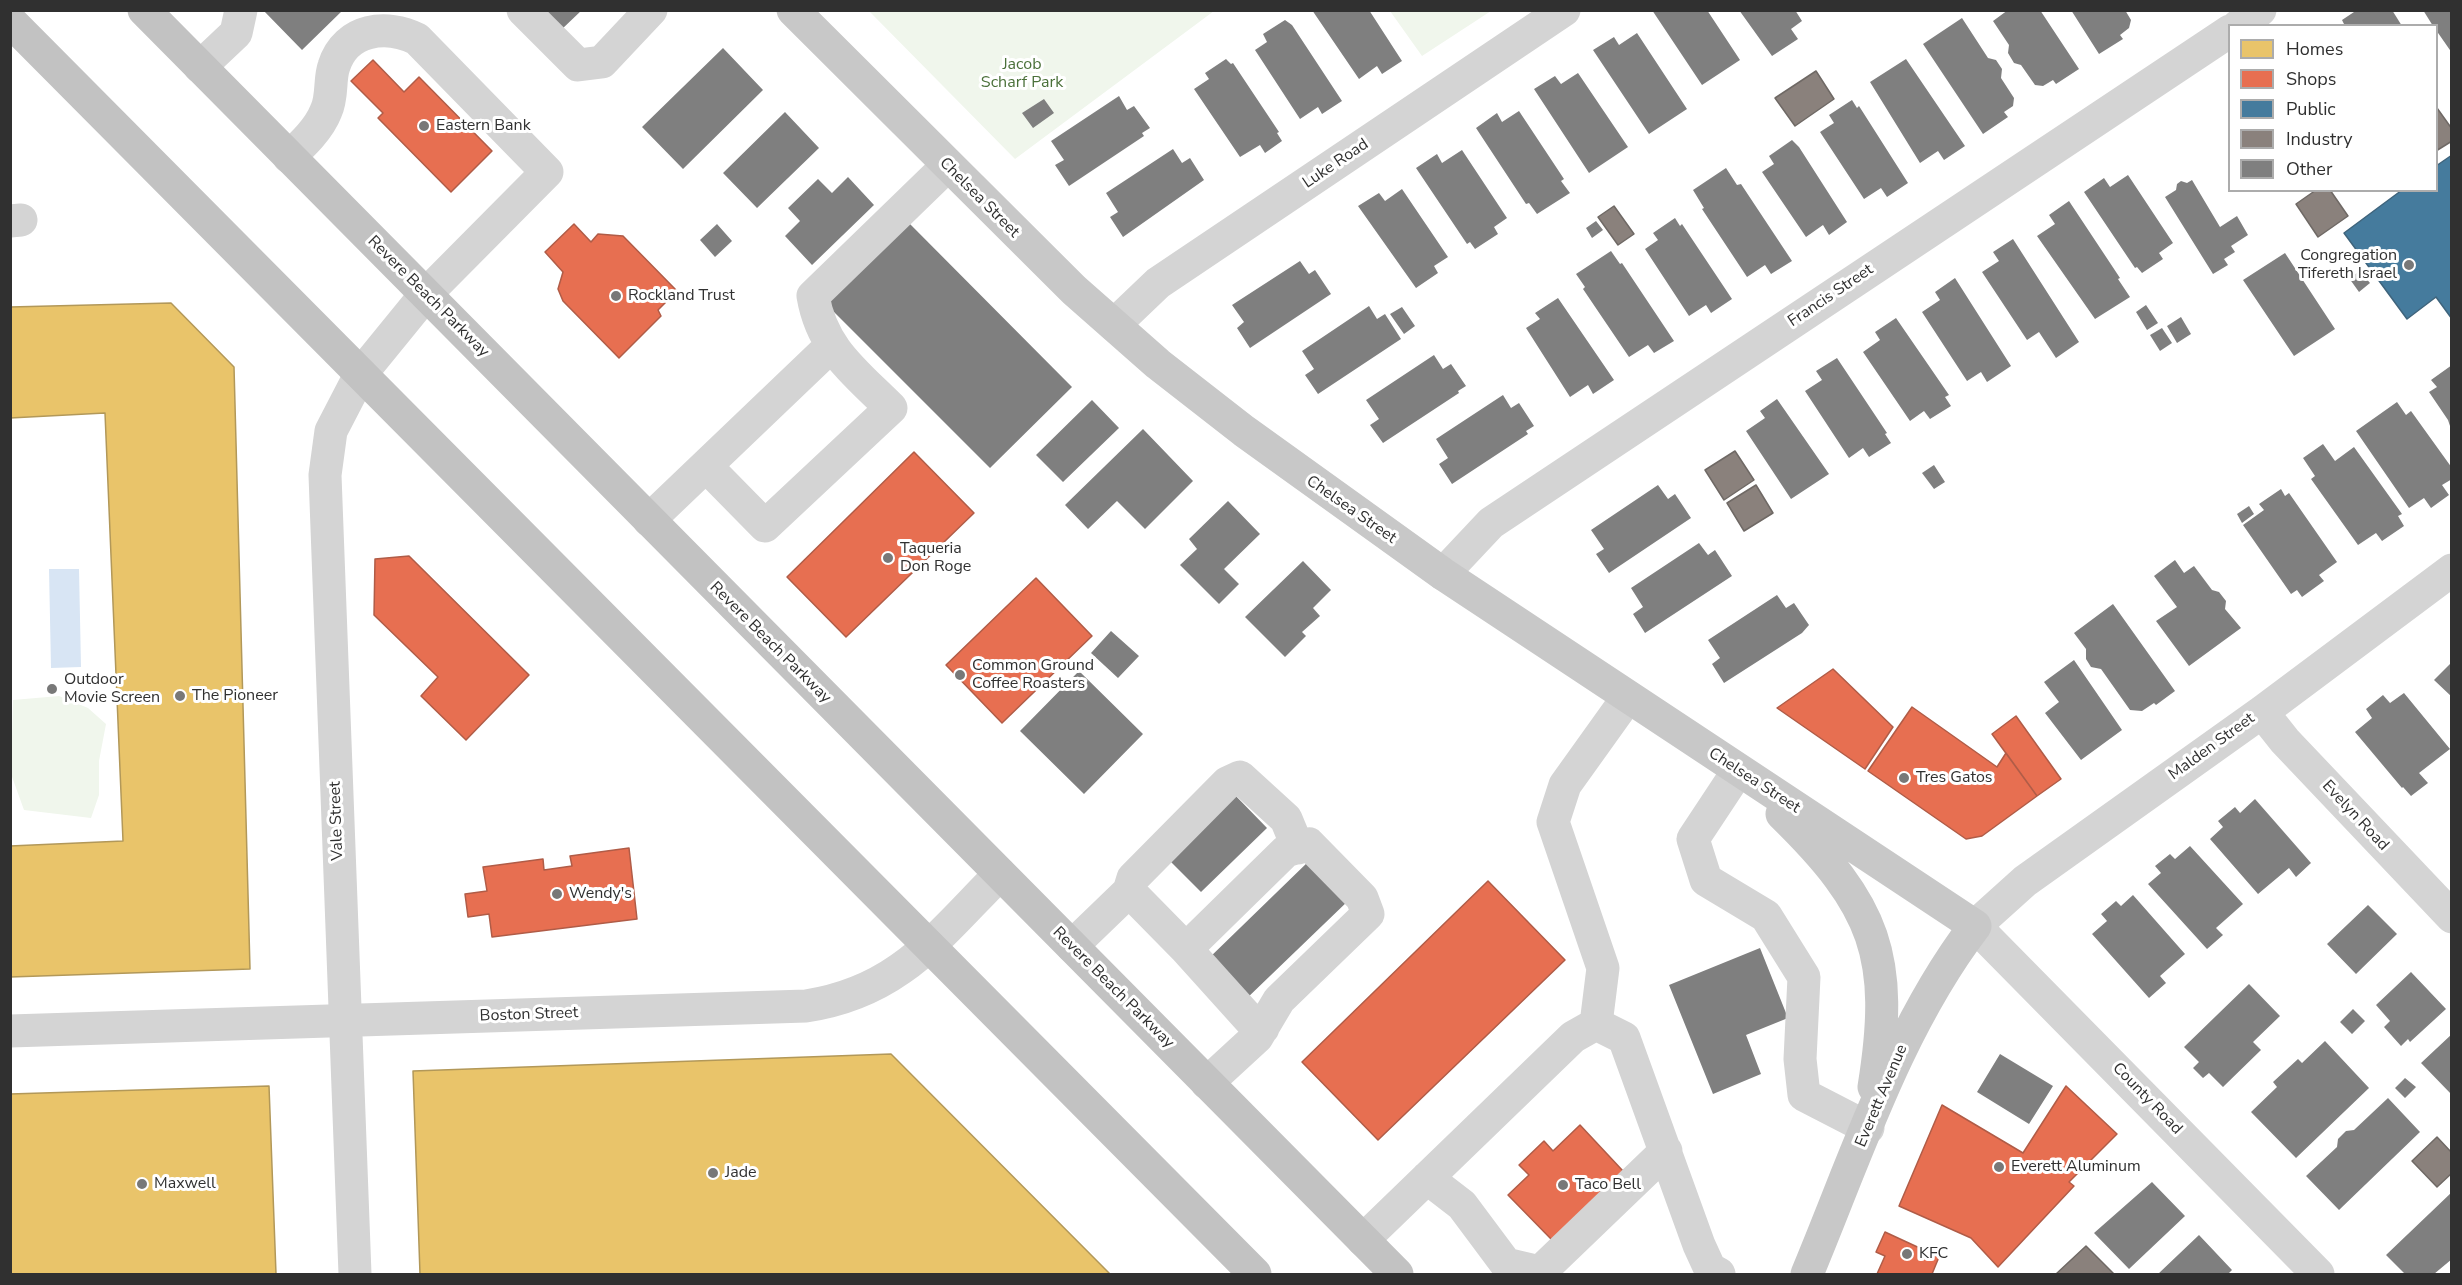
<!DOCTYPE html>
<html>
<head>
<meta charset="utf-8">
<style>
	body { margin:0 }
	#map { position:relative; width:2462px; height:1285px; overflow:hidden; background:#fff; font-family:"Nunito Sans",sans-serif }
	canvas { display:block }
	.frame { position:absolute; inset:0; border:12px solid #303030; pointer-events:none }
	.legend { position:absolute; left:2228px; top:24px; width:210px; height:168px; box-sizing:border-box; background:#fff; border:2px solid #acacac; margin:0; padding:8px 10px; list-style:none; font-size:18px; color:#303030 }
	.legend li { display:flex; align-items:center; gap:12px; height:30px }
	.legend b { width:30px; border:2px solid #acacac }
</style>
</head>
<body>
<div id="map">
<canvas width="2462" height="1285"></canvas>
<div class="frame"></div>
<ul class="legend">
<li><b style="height:16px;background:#e9c46a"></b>Homes</li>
<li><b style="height:16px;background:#e76f51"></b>Shops</li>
<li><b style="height:16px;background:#457b9d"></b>Public</li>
<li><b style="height:16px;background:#8a817c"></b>Industry</li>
<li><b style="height:16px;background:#7f7f7f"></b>Other</li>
</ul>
</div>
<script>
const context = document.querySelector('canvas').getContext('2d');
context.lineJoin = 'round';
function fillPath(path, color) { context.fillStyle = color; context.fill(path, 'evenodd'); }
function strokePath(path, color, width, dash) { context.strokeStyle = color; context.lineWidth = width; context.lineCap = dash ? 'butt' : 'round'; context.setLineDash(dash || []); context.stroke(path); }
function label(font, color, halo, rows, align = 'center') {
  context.font = font + ' "Nunito Sans",sans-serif'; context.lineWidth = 6; context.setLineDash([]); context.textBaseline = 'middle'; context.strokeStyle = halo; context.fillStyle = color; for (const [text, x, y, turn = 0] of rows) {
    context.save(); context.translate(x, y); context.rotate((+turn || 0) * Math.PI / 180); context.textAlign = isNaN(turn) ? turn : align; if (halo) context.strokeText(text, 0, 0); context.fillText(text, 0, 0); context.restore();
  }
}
const green = new Path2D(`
	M 869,11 L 1214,11 L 1015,159 Z
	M 1390,11 L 1491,11 L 1422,56 Z
	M 59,696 L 88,708 L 106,724 L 99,761 L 99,795 L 91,818 L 24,810 L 11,774 L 13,700 Z`);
const water = new Path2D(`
	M 49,569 L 79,569 L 81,667 L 51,668 Z`);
const homes = new Path2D(`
	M 171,303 L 234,367 L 250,969 L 10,977 L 10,846 L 123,841 L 105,413 L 10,418 L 10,307 Z
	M 891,1054 L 1110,1274 L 420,1274 L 413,1071 Z
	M 269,1086 L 276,1274 L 10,1274 L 10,1094 Z`);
const shops = new Path2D(`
	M 373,60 L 404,92 L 419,77 L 492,151 L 451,192 L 378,118 L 383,113 L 351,81 Z
	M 574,224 L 591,242 L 598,234 L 623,236 L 677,291 L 658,310 L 661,316 L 619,358 L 563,301 L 558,289 L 563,272 L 545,252 Z
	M 914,452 L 974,513 L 846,637 L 787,577 Z
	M 409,556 L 529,675 L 466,740 L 421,696 L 438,677 L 374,615 L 375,559 Z
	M 1036,578 L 1092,636 L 1002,723 L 946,665 Z
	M 1833,669 L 1893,727 L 1865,769 L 1777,708 Z
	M 1912,707 L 1997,767 L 2006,753 L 2037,796 L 1982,836 L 1966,839 L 1868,771 Z
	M 2016,716 L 2061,779 L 2037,796 L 1992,734 Z
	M 629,848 L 637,919 L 492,937 L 489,914 L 468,917 L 465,894 L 487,891 L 483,867 L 543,859 L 544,870 L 572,866 L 570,856 Z
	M 1488,881 L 1565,960 L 1378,1140 L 1302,1062 Z
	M 2066,1086 L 2117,1134 L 2069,1182 L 2074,1186 L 1998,1267 L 1971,1238 L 1899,1206 L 1942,1105 L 2023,1153 Z
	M 1580,1125 L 1623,1171 L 1552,1240 L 1508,1195 L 1529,1175 L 1519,1165 L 1544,1141 L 1553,1151 Z
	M 1885,1232 L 1939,1257 L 1932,1274 L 1877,1274 L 1885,1256 L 1876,1252 Z`);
const public = new Path2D(`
	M 2452,155 L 2452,319 L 2436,297 L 2407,319 L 2344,233 L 2402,190 L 2436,190 L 2436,166 Z`);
const industry = new Path2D(`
	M 1816,71 L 1834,99 L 1795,126 L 1775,98 Z
	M 2437,108 L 2452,129 L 2452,141 L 2436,151 Z
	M 2316,190 L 2330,190 L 2348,216 L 2318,237 L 2296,204 Z
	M 1614,206 L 1634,234 L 1618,245 L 1598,217 Z
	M 1735,451 L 1754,480 L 1724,500 L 1705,470 Z
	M 1756,485 L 1773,513 L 1744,531 L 1727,503 Z
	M 2437,1137 L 2452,1153 L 2452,1173 L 2437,1187 L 2412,1161 Z
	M 2086,1246 L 2114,1274 L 2056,1274 Z`);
const building = new Path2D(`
	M 263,10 L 343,10 L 302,50 Z
	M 543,10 L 582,10 L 561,30 Z
	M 1312,10 L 1369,10 L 1402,61 L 1382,74 L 1377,66 L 1359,79 Z
	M 1652,10 L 1707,10 L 1740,60 L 1702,85 Z
	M 1739,10 L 1795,10 L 1802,21 L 1791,29 L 1798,39 L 1772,56 Z
	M 2008,10 L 2040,10 L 2079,69 L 2056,84 L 2053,80 L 2043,86 L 2035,85 L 2021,65 L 2014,63 L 2008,53 L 2009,45 L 1993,21 Z
	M 2071,10 L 2125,10 L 2131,20 L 2129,28 L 2120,35 L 2123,39 L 2099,54 Z
	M 2357,10 L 2392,10 L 2402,26 L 2345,26 L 2342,20 Z
	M 2423,10 L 2452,10 L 2452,53 L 2436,30 L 2436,26 L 2433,26 Z
	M 1962,18 L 1988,58 L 1996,60 L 2002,69 L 2001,78 L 2014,98 L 2013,106 L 2004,112 L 2008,117 L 1983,134 L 1923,44 Z
	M 1285,20 L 1292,25 L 1342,101 L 1322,114 L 1318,107 L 1300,119 L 1255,50 L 1267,42 L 1263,34 Z
	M 1637,33 L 1687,109 L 1649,134 L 1593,50 L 1614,37 L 1619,45 Z
	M 723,48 L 763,90 L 683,169 L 642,127 Z
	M 1226,59 L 1231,64 L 1233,63 L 1279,132 L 1277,133 L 1282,141 L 1265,153 L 1260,145 L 1240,157 L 1194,89 L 1209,79 L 1205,73 Z
	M 1906,59 L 1965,146 L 1944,160 L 1938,151 L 1920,163 L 1870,82 Z
	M 1578,73 L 1628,147 L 1589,173 L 1534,89 L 1555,76 L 1561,84 Z
	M 1119,96 L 1127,110 L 1134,106 L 1150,128 L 1142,133 L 1144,136 L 1069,186 L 1055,165 L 1064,160 L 1051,141 Z
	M 1044,99 L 1054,113 L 1033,128 L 1022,113 Z
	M 1852,100 L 1857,108 L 1859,106 L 1908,183 L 1887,197 L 1881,188 L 1864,199 L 1820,132 L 1834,123 L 1829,115 Z
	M 1519,111 L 1564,179 L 1561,181 L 1570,193 L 1537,214 L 1529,203 L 1526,204 L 1476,128 L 1497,113 L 1502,122 Z
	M 785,112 L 819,148 L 757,208 L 723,173 Z
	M 1792,140 L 1799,147 L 1847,222 L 1829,235 L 1823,225 L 1806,237 L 1762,172 L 1774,164 L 1769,156 Z
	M 1173,149 L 1182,163 L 1190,158 L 1204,180 L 1123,237 L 1110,217 L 1118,212 L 1106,193 Z
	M 1462,150 L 1507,218 L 1494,227 L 1498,234 L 1475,249 L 1470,242 L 1467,244 L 1416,168 L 1437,154 L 1442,163 Z
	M 1726,168 L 1737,185 L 1741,184 L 1792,261 L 1771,274 L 1765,265 L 1747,277 L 1702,209 L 1704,208 L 1693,190 Z
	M 2128,175 L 2173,243 L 2159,253 L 2163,259 L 2142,273 L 2137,267 L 2135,268 L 2084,192 L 2104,178 L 2110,187 Z
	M 848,177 L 874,205 L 812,265 L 785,236 L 800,221 L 788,208 L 818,179 L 832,193 Z
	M 2192,180 L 2220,227 L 2237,216 L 2248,235 L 2231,246 L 2235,252 L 2224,259 L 2228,265 L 2213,274 L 2165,197 L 2176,190 L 2177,184 L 2181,181 L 2187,183 Z
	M 1402,189 L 1448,257 L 1434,266 L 1438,273 L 1416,288 L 1358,206 L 1379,193 L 1385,201 Z
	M 2069,201 L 2120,278 L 2118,279 L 2130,297 L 2095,319 L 2037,236 L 2055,224 L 2049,215 Z
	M 1675,218 L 1680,226 L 1682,224 L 1732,299 L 1711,313 L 1706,305 L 1689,316 L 1645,249 L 1658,240 L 1653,233 Z
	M 1596,221 L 1603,230 L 1592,238 L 1586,228 Z
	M 908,222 L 1072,387 L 990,468 L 826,304 Z
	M 717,224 L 732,241 L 715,257 L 700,240 Z
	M 2013,239 L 2079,342 L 2056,358 L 2039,332 L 2027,340 L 1982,272 L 1999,261 L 1993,252 Z
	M 1611,251 L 1620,264 L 1622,263 L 1674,341 L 1654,353 L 1648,345 L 1629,357 L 1583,289 L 1585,287 L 1576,274 Z
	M 2285,253 L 2335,329 L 2294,356 L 2243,280 Z
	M 1300,261 L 1309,274 L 1315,270 L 1331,294 L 1250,348 L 1237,328 L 1244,322 L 1232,305 Z
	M 2360,271 L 2370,283 L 2359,292 L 2349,278 Z
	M 1955,278 L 2011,366 L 1987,382 L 1981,372 L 1967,381 L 1922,312 L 1940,300 L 1935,292 Z
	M 1558,298 L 1614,380 L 1593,394 L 1588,385 L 1570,397 L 1526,328 L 1540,319 L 1535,313 Z
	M 2146,305 L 2158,323 L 2147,330 L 2136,312 Z
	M 1369,306 L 1377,319 L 1385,314 L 1401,339 L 1318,394 L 1305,375 L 1314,369 L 1302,351 Z
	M 1402,307 L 1415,326 L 1404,334 L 1390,314 Z
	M 2181,317 L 2191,334 L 2177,343 L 2167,326 Z
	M 1896,318 L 1949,395 L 1945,397 L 1951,406 L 1930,419 L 1924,411 L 1910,421 L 1863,352 L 1880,340 L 1875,332 Z
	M 2162,328 L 2172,343 L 2160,351 L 2150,335 Z
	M 1434,355 L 1443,369 L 1451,364 L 1466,386 L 1458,391 L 1459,393 L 1383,443 L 1370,425 L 1379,419 L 1366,400 Z
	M 1837,358 L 1887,433 L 1885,434 L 1891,443 L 1869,457 L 1863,448 L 1849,458 L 1805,391 L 1822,380 L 1816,371 Z
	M 2452,365 L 2452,432 L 2448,420 L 2429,392 L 2437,387 L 2431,380 Z
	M 1503,395 L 1511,408 L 1519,403 L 1534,426 L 1526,431 L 1528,434 L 1452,484 L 1439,464 L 1448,458 L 1436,439 Z
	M 1777,399 L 1829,474 L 1791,499 L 1746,431 L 1765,418 L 1760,411 Z
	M 1092,400 L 1119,428 L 1063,482 L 1036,455 Z
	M 2397,402 L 2406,415 L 2411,411 L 2452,468 L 2452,479 L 2442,485 L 2449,495 L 2431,508 L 2424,498 L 2409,508 L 2356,431 Z
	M 1143,429 L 1193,481 L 1145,529 L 1117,501 L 1088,529 L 1065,505 Z
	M 2323,444 L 2335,461 L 2354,447 L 2402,514 L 2398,516 L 2404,526 L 2382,541 L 2376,533 L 2358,545 L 2311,479 L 2315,476 L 2303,458 Z
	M 1934,465 L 1945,482 L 1934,489 L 1922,473 Z
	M 1658,485 L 1668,499 L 1675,494 L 1691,518 L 1609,573 L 1596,554 L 1604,549 L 1591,530 Z
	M 2281,489 L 2285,496 L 2289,493 L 2337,562 L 2319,575 L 2324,581 L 2302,597 L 2297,590 L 2291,594 L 2243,525 L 2264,510 L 2259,504 Z
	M 1228,501 L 1260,534 L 1224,569 L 1239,584 L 1219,604 L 1180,565 L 1197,549 L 1189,539 Z
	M 2249,506 L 2254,514 L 2242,523 L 2237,514 Z
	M 1699,543 L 1708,555 L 1715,550 L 1732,576 L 1645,633 L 1633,614 L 1643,607 L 1631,588 Z
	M 2175,560 L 2184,573 L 2194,566 L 2212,590 L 2219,592 L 2226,601 L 2225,609 L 2241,628 L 2189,666 L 2156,621 L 2177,607 L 2154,576 Z
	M 1303,561 L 1331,590 L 1313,608 L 1320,616 L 1302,632 L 1306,636 L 1285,657 L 1245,617 Z
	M 1777,595 L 1786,608 L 1794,603 L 1809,625 L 1802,633 L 1724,683 L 1712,664 L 1720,658 L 1708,640 Z
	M 2113,604 L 2175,691 L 2156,705 L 2154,703 L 2142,711 L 2130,710 L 2101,669 L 2091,667 L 2086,659 L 2086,649 L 2074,633 Z
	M 1111,631 L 1139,656 L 1118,678 L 1091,653 Z
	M 2074,660 L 2122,730 L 2081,760 L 2045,713 L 2059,702 L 2044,682 Z
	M 2452,662 L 2452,697 L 2434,680 Z
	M 1079,671 L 1143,734 L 1084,794 L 1020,731 Z
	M 2404,693 L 2450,749 L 2419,773 L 2428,783 L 2411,796 L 2403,787 L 2402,788 L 2355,732 L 2372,718 L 2366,709 L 2383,695 L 2390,703 Z
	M 1232,792 L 1267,828 L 1201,892 L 1165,856 Z
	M 2255,799 L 2311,863 L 2296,877 L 2289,868 L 2258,894 L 2210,839 L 2223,827 L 2218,821 L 2235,807 L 2240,813 Z
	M 2190,846 L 2243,904 L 2216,928 L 2223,935 L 2207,949 L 2148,884 L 2161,873 L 2155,866 L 2170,854 L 2175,859 Z
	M 1310,860 L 1350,899 L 1244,1001 L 1206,961 Z
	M 2133,895 L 2185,954 L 2160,976 L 2166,983 L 2149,998 L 2092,934 L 2107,921 L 2101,914 L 2116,901 L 2121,906 Z
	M 2368,905 L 2397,934 L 2356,974 L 2327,944 Z
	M 1760,948 L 1788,1018 L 1746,1035 L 1761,1074 L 1713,1094 L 1669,985 Z
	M 2411,972 L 2446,1009 L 2410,1042 L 2408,1039 L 2401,1046 L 2384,1027 L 2390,1021 L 2376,1005 Z
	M 2249,984 L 2280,1016 L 2253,1042 L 2261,1050 L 2223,1087 L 2209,1073 L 2203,1078 L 2193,1068 L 2199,1062 L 2184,1047 Z
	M 2353,1009 L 2365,1021 L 2352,1034 L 2340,1022 Z
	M 2452,1034 L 2452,1095 L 2421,1063 Z
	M 2325,1041 L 2369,1088 L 2296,1158 L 2251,1112 L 2277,1087 L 2273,1082 L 2298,1059 L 2302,1063 Z
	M 2000,1054 L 2053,1086 L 2029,1124 L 1977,1092 Z
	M 2405,1078 L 2416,1087 L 2405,1098 L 2395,1088 Z
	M 2388,1098 L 2420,1132 L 2339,1210 L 2306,1176 L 2337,1147 L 2338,1139 L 2346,1131 L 2354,1130 Z
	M 2152,1182 L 2185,1216 L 2129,1269 L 2094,1233 Z
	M 2452,1192 L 2452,1259 L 2434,1274 L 2405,1274 L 2386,1255 Z
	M 2199,1235 L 2232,1270 L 2228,1274 L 2158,1274 Z`);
const minor = new Path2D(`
	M 523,10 L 578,65 L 602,62 L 651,10
	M 2238,26 L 2260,10
	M 200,67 L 236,33 L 241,10
	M 289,157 C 303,144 319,129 326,111 C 333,96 329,80 334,66 C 346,28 387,24 417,39 L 547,172 L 426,294 L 360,375 L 331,431 L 325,475 L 355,1274
	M 10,221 L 21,220
	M 1114,325 L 1158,283 L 1564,10
	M 706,466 L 765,526 L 891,408 C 855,372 822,349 813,296 L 947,166
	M 649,520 L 830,347
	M 1443,574 L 1491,523 L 2230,31
	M 2262,712 L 2285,741 L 2452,917
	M 1738,771 L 1693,839 L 1706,880 L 1766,916 L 1804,977 L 1800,1059 L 1804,1095 L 1868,1128
	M 1129,891 L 1133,878 L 1227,783 L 1240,777 L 1286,819 L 1298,848
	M 1072,946 L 1129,891 L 1186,949 L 1286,851 L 1309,844 L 1362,898 L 1368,914 L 1279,1000 L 1257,1037 L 1207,1083
	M 1186,949 L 1250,1020 L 1263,1028
	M 1596,1024 L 1603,968 L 1553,822 L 1565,785 L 1628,697
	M 10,1031 L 806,1006 C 899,992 937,937 1000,874
	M 1427,1178 L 1462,1205 L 1506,1264 L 1540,1272 L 1666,1151
	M 1363,1240 L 1573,1037 L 1596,1024 L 1624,1038 L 1699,1245 L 1710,1269 L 1719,1274
	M 2318,1274 L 1975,926 L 2025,881 L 2262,712 L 2452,570`);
const major = new Path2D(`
	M 793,10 L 1074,290 L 1158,364 L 1244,431 L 1443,574 L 1975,926 C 1897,1028 1856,1157 1807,1274
	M 1782,814 C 1876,906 1895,956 1874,1087`);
const highway = new Path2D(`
	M 144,10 L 1397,1274
	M 10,21 L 1255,1274`);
const markers = [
	[424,126,6,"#787878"],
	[2409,265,6,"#787878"],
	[616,296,6,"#787878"],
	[888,558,6,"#787878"],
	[960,675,6,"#787878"],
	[52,689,6,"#787878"],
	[180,696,6,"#787878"],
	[1904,778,6,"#787878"],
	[557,894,6,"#787878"],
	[1999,1167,6,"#787878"],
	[713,1173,6,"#787878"],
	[142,1184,6,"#787878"],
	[1563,1185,6,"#787878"],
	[1907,1254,6,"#787878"]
];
const parkNames = [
	["Jacob",1022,65],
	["Scharf Park",1022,83]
];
const poiNames = [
	["Eastern Bank",436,126],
	["Congregation",2397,256,"right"],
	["Tifereth Israel",2397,274,"right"],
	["Rockland Trust",628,296],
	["Taqueria",900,549],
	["Don Roge",900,567],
	["Common Ground",972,666],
	["Coffee Roasters",972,684],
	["Outdoor",64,680],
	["Movie Screen",64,698],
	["The Pioneer",192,696],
	["Tres Gatos",1916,778],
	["Wendy's",569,894],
	["Everett Aluminum",2011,1167],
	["Jade",725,1173],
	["Maxwell",154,1184],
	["Taco Bell",1575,1185],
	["KFC",1919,1254]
];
const streetNames = [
	["Luke Road",1336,164,-34],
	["Chelsea Street",979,198,45],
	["Francis Street",1831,296,-34],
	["Revere Beach Parkway",428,297,45],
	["Chelsea Street",1351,510,35],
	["Revere Beach Parkway",770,643,45],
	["Malden Street",2212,747,-36],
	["Chelsea Street",1754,781,33],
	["Evelyn Road",2355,816,47],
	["Vale Street",337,821,-92],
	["Revere Beach Parkway",1113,988,45],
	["Boston Street",529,1015,-2],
	["Everett Avenue",1882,1096,-67],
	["County Road",2147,1099,46]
];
fillPath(green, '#f0f6ec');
fillPath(water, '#d8e5f4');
fillPath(homes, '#e9c46a');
strokePath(homes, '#b29859', 1.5);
fillPath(shops, '#e76f51');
strokePath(shops, '#b05c47', 1.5);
fillPath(public, '#457b9d');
strokePath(public, '#3f647c', 1.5);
fillPath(industry, '#8a817c');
strokePath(industry, '#6f6965', 1.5);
fillPath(building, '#7f7f7f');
strokePath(minor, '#d4d4d4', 33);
strokePath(major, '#c8c8c8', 33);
strokePath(highway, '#c2c2c2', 33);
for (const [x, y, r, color] of markers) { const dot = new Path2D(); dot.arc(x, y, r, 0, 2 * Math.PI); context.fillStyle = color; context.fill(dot); strokePath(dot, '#fff', 2); }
label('16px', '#4a7039', '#fff', parkNames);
label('16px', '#303030', '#fff', poiNames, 'left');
label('16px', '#303030', '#fff', streetNames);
</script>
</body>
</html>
